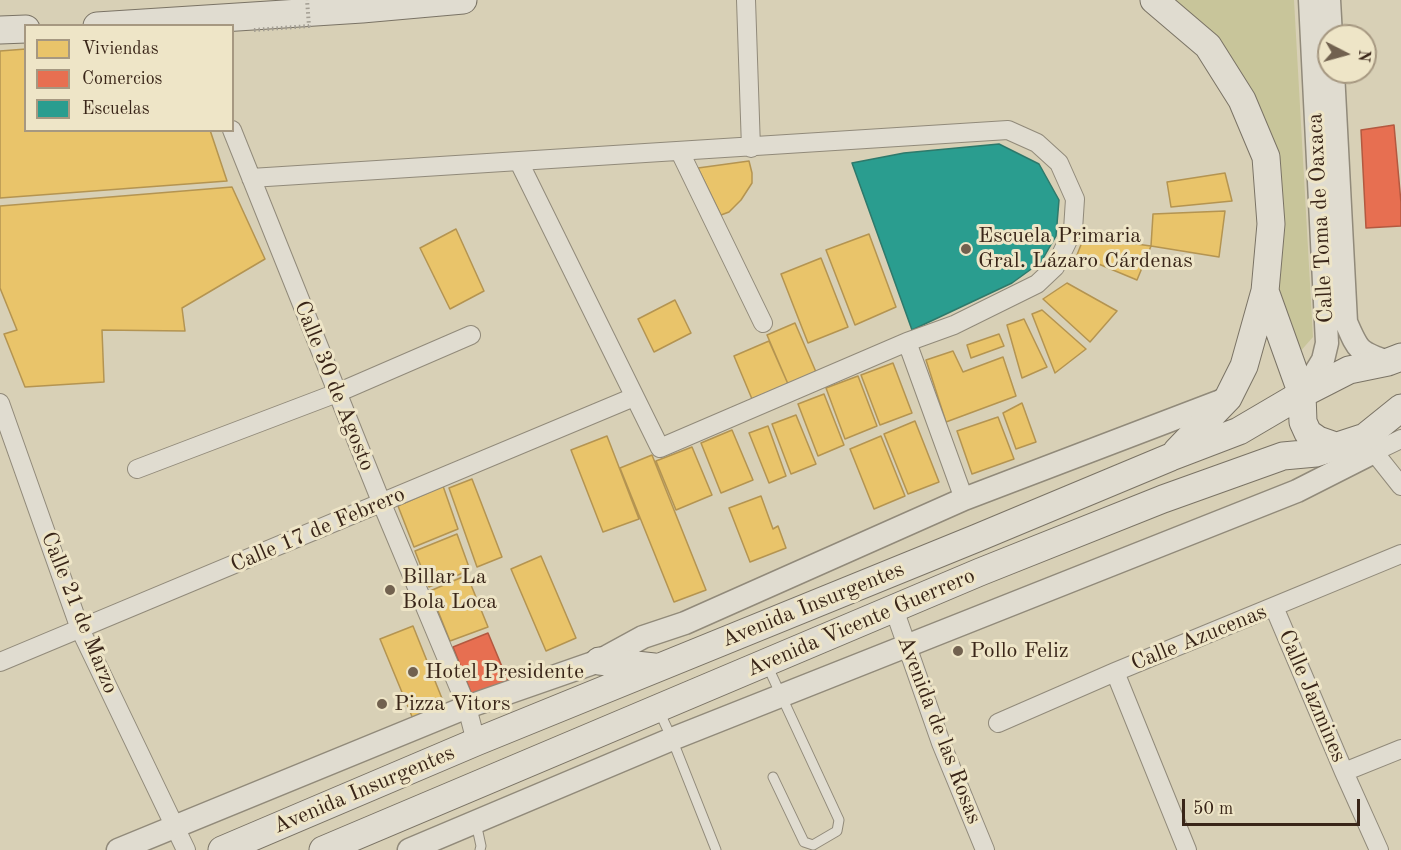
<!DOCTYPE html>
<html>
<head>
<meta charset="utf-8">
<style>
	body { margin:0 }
	#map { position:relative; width:1401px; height:850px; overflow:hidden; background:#d8d0b6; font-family:"Old Standard TT",serif }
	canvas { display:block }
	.legend { position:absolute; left:24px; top:24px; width:210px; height:108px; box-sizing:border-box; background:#eee5c7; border:2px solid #a69881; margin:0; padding:8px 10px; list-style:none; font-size:18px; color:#392518 }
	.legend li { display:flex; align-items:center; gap:12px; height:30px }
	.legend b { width:30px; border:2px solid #a69881 }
	.north { position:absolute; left:1317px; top:24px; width:60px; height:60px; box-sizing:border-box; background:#eee5c7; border:2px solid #a69881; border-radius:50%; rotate:96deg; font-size:16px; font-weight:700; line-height:24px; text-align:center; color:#392518 }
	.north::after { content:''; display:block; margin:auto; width:21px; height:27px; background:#71614f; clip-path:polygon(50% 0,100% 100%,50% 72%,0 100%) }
	.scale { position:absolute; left:1182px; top:799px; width:178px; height:27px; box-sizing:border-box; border:3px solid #392518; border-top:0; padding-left:8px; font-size:18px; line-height:21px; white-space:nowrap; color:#392518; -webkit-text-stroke:4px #eee5c7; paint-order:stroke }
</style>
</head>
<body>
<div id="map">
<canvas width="1401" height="850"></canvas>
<ul class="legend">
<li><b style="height:16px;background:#e9c46a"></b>Viviendas</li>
<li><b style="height:16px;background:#e76f51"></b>Comercios</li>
<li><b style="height:16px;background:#2a9d8f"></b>Escuelas</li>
</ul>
<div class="north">N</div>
<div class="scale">50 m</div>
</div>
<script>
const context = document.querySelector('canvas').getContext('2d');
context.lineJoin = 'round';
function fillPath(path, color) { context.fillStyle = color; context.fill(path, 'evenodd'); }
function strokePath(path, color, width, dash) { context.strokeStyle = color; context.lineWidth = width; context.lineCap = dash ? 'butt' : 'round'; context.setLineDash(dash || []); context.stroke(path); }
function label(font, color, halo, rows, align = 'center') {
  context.font = font + ' "Old Standard TT",serif'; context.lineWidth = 6; context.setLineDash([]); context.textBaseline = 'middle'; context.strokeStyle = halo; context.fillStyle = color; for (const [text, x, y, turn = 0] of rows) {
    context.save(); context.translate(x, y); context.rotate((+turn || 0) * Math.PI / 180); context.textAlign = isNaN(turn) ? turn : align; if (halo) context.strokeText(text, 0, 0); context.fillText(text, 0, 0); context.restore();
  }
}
const green = new Path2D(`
	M 1155,0 L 1294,0 L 1313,337 L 1298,354 L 1283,341 L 1279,288 L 1279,216 L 1251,111 Z`);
const homes = new Path2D(`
	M 26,49 L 26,130 L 210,130 L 227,181 L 0,198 L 0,51 Z
	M 749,161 L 752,173 L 752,183 L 741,200 L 729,212 L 721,215 L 698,168 Z
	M 1225,173 L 1232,201 L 1171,207 L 1167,182 Z
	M 232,187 L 265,259 L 182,308 L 185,331 L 102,330 L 104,382 L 25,387 L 4,334 L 17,330 L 0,288 L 0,206 Z
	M 1225,211 L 1219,257 L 1151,246 L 1153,214 Z
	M 456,229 L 484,291 L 450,309 L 420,248 Z
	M 869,234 L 896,307 L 855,325 L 826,250 Z
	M 1084,237 L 1151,246 L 1137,280 L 1077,255 Z
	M 821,258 L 848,327 L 808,343 L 781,274 Z
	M 1067,283 L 1117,311 L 1090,342 L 1043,299 Z
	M 675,300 L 691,333 L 654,352 L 638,319 Z
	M 1042,310 L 1086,349 L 1055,373 L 1032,314 Z
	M 1024,319 L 1047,367 L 1022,378 L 1007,325 Z
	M 795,323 L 816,372 L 788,384 L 767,335 Z
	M 999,334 L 1004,346 L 971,358 L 967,345 Z
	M 769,341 L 788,384 L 752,399 L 734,356 Z
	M 953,351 L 963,372 L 1003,357 L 1016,396 L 946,422 L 926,360 Z
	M 893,363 L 912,413 L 880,425 L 861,375 Z
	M 858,376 L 877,426 L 845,439 L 826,388 Z
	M 824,394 L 844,445 L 818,456 L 798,404 Z
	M 1022,403 L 1036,442 L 1016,449 L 1003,413 Z
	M 796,415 L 816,464 L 791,474 L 772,424 Z
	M 998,417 L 1014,459 L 972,474 L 957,431 Z
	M 915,421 L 939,482 L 908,494 L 884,434 Z
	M 768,426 L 786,476 L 769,483 L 749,433 Z
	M 732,430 L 753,480 L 721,493 L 701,443 Z
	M 607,436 L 639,519 L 603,532 L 571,450 Z
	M 881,436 L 905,496 L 874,509 L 850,449 Z
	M 692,447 L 712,495 L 676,510 L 656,461 Z
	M 652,455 L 706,590 L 674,602 L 620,468 Z
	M 472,479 L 502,557 L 477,567 L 449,488 Z
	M 443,486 L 458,529 L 414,547 L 398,506 Z
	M 761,496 L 773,529 L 778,526 L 786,548 L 750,562 L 729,508 Z
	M 457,534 L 470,570 L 429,587 L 415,551 Z
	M 541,556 L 576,638 L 546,651 L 511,569 Z
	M 467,575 L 488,627 L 450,641 L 430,591 Z
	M 413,626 L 445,706 L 413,719 L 380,639 Z`);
const shops = new Path2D(`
	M 1394,125 L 1401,203 L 1401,226 L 1366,228 L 1361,130 Z
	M 488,633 L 508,681 L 472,695 L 453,647 Z`);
const schools = new Path2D(`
	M 999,144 L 1039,164 L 1059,200 L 1056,236 L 1041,262 L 1012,283 L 912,330 L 852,163 L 904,153 Z`);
const service = new Path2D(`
	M 767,665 L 839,820 L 837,831 L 813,845 L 804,842 L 773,777
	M 659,711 L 672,739 L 716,850
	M 476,823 L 481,846 L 480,850`);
const minor = new Path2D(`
	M 746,0 L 751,148
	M 232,130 L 382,504 L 467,707 L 476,742
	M 680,152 L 763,323
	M 251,178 L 1008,130 L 1037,143 L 1059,163 L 1075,199 L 1073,230 L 1055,267 L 1037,284 L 954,325 L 907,342 L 660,448 L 519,162
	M 907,342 L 964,499
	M 0,403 L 80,629 L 186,850
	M 1401,439 L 1374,452 L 1401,486
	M 137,469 L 337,393 L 471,335
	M 1274,607 L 1344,772 L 1379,850
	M 894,609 L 941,743 L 985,850
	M 0,662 L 634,397
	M 1115,672 L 1187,850
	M 998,723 L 1115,672 L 1401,554
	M 1344,772 L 1401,749`);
const tertiary = new Path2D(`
	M 1329,0 L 1331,36
	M 1333,72 L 1346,322 C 1358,350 1358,352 1388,362
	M 1302,394 L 1323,360 L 1327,343 L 1310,0
	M 118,850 L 467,707 L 599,661 L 643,637 L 685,623 L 964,499 L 1226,399
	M 409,850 L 672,739 L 1297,491 L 1374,452 L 1365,437`);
const secondary = new Path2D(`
	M 1154,0 L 1208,46 L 1242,100 L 1266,157 L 1271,224 L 1265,291 L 1244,366 L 1228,398 L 1177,451
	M 97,26 L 362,9 L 463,0
	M 0,30 L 26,29
	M 1265,291 L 1302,394 L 1303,422 L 1308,433 L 1318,440 L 1338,447
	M 599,661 L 654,667
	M 222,850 L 476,742 L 977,538 L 1171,457 L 1239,431 L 1302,394 L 1349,370 L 1388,362 L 1401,357
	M 323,850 L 980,572 L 1163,499 L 1283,456 L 1316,453 L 1365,437 L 1401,408`);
const pathBridge = new Path2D(`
	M 254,30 L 309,26 L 307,0`);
const markers = [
	[966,249,6,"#71614f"],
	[390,590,6,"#71614f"],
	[958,651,6,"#71614f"],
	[413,672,6,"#71614f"],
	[382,704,6,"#71614f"]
];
const streetNames = [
	["Calle Toma de Oaxaca",1321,218,-93],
	["Calle 30 de Agosto",334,386,68],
	["Calle 17 de Febrero",318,530,-23],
	["Avenida Insurgentes",813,605,-22],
	["Calle 21 de Marzo",79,613,68],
	["Avenida Vicente Guerrero",861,623,-23],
	["Calle Azucenas",1199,638,-22],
	["Calle Jazmines",1312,696,67],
	["Avenida de las Rosas",939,730,69],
	["Avenida Insurgentes",364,790,-23]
];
const poiNames = [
	["Escuela Primaria",978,236],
	["Gral. Lázaro Cárdenas",978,261],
	["Billar La",402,577],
	["Bola Loca",402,602],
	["Pollo Feliz",970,651],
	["Hotel Presidente",425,672],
	["Pizza Vitors",394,704]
];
fillPath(green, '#c8c59a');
fillPath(homes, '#e9c46a');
strokePath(homes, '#b49451', 1.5);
fillPath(shops, '#e76f51');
strokePath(shops, '#b35940', 1.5);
fillPath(schools, '#2a9d8f');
strokePath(schools, '#2e796b', 1.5);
strokePath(service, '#918a7a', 11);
strokePath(minor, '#918a7a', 20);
strokePath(tertiary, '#918a7a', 25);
strokePath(secondary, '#7a7365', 29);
strokePath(service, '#e0dcd0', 9);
strokePath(minor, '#e0dcd0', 18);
strokePath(tertiary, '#e0dcd0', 22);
strokePath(secondary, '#e0dcd0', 27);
strokePath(pathBridge, '#a39e93', 4, [1.5, 3]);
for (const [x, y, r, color] of markers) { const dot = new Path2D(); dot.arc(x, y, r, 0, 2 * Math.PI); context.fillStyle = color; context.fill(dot); strokePath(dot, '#eee5c7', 2); }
label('22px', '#392518', '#eee5c7', streetNames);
label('22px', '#392518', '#eee5c7', poiNames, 'left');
</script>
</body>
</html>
